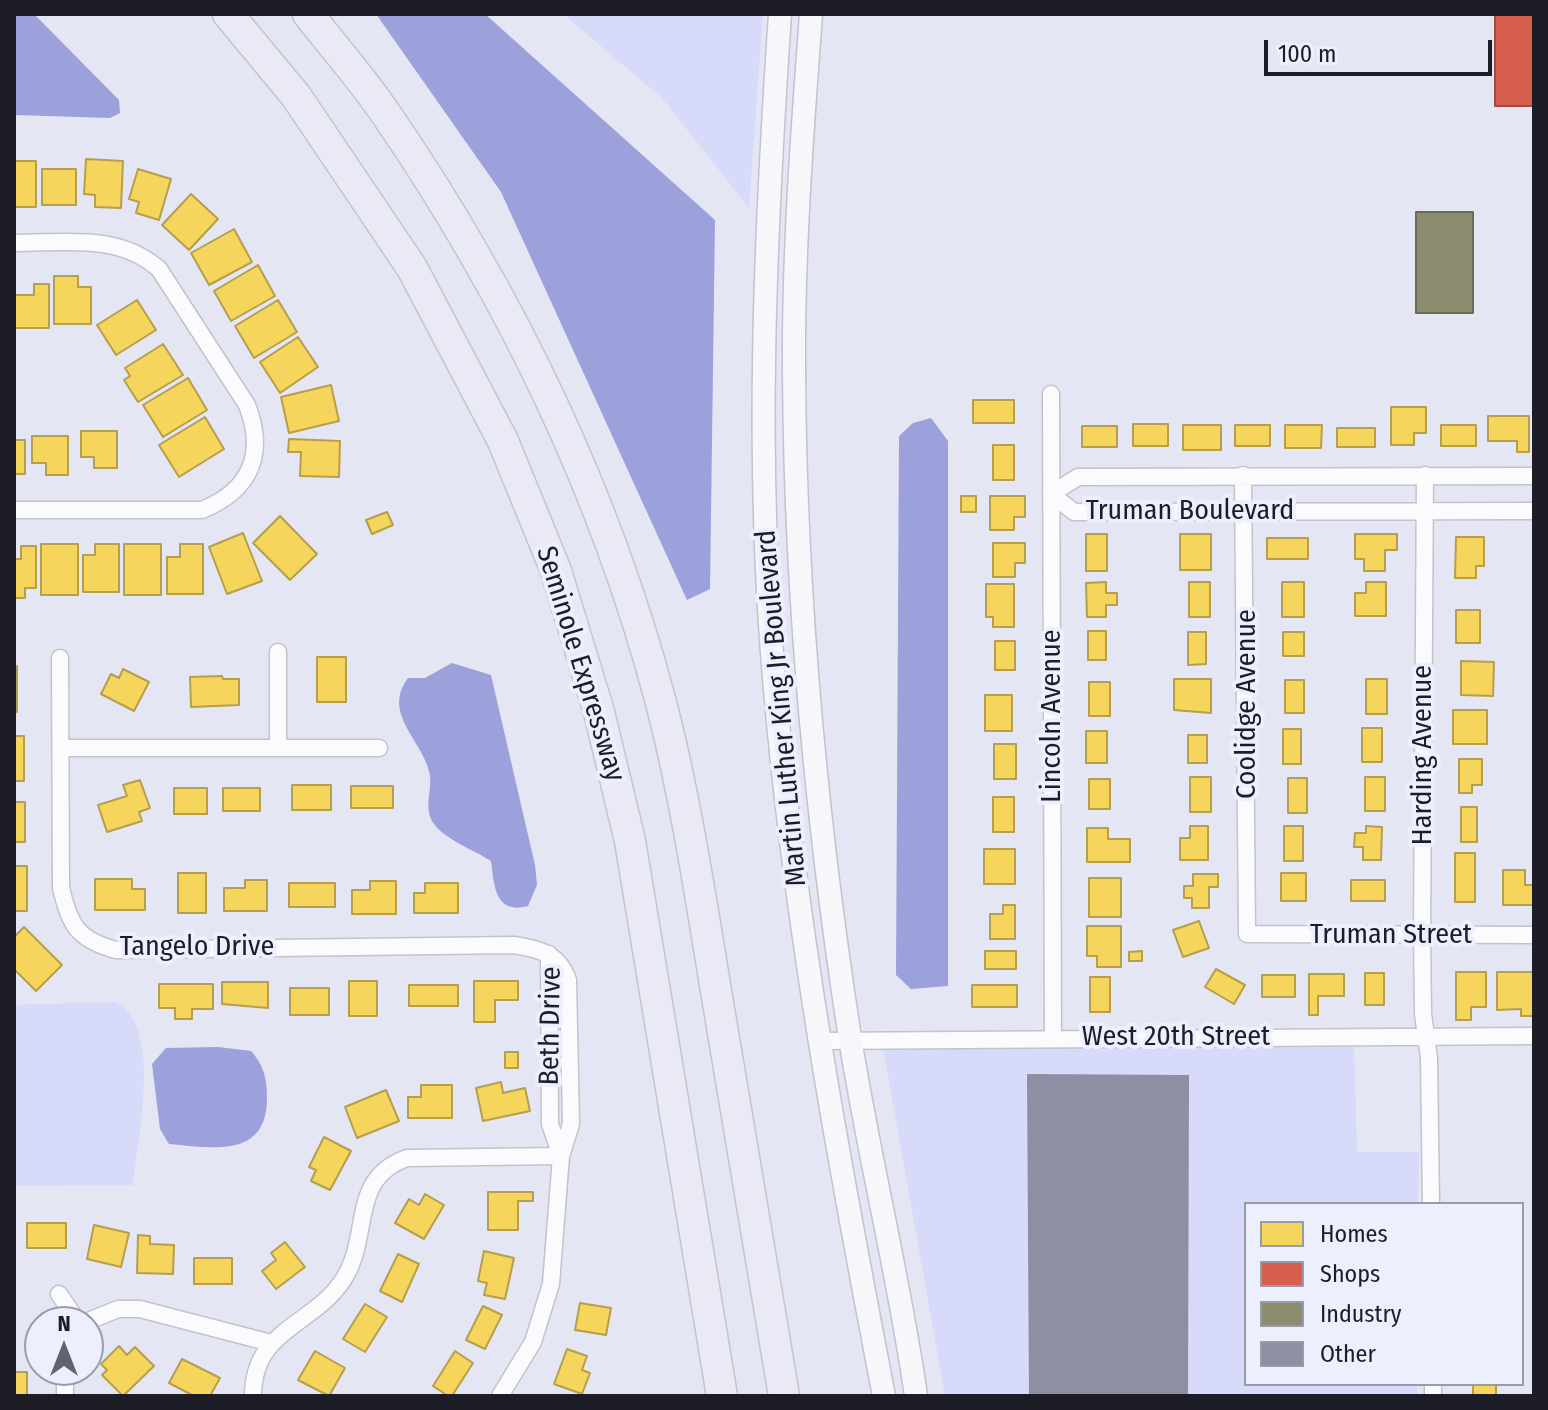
<!DOCTYPE html>
<html>
<head>
<meta charset="utf-8">
<style>
	body { margin:0 }
	#map { position:relative; width:1548px; height:1410px; overflow:hidden; background:#e4e6f4; font-family:"Fira Sans Condensed",sans-serif }
	canvas { display:block }
	.frame { position:absolute; inset:0; border:16px solid #1c1d26; pointer-events:none }
	.legend { position:absolute; left:1244px; top:1202px; width:280px; height:184px; box-sizing:border-box; background:#edeffe; border:2px solid #999ba8; margin:0; padding:10px 14px; list-style:none; font-size:24px; color:#1c1d26 }
	.legend li { display:flex; align-items:center; gap:16px; height:40px }
	.legend b { width:40px; border:2px solid #999ba8 }
	.north { position:absolute; left:24px; top:1306px; width:80px; height:80px; box-sizing:border-box; background:#edeffe; border:2px solid #999ba8; border-radius:50%; rotate:0deg; font-size:22px; font-weight:700; line-height:32px; text-align:center; color:#1c1d26 }
	.north::after { content:''; display:block; margin:auto; width:28px; height:36px; background:#62636e; clip-path:polygon(50% 0,100% 100%,50% 72%,0 100%) }
	.scale { position:absolute; left:1264px; top:40px; width:228px; height:36px; box-sizing:border-box; border:4px solid #1c1d26; border-top:0; padding-left:10px; font-size:24px; line-height:28px; white-space:nowrap; color:#1c1d26; -webkit-text-stroke:6px #edeffe; paint-order:stroke }
</style>
</head>
<body>
<div id="map">
<canvas width="1548" height="1410"></canvas>
<div class="frame"></div>
<ul class="legend">
<li><b style="height:22px;background:#f6d55c"></b>Homes</li>
<li><b style="height:22px;background:#d6604d"></b>Shops</li>
<li><b style="height:22px;background:#8c8c6e"></b>Industry</li>
<li><b style="height:22px;background:#8e8fa3"></b>Other</li>
</ul>
<div class="north">N</div>
<div class="scale">100 m</div>
</div>
<script>
const context = document.querySelector('canvas').getContext('2d');
context.lineJoin = 'round';
function fillPath(path, color) { context.fillStyle = color; context.fill(path, 'evenodd'); }
function strokePath(path, color, width, dash) { context.strokeStyle = color; context.lineWidth = width; context.lineCap = dash ? 'butt' : 'round'; context.setLineDash(dash || []); context.stroke(path); }
function label(font, color, halo, rows, align = 'center') {
  context.font = font + ' "Fira Sans Condensed",sans-serif'; context.lineWidth = 8; context.setLineDash([]); context.textBaseline = 'middle'; context.strokeStyle = halo; context.fillStyle = color; for (const [text, x, y, turn = 0] of rows) {
    context.save(); context.translate(x, y); context.rotate((+turn || 0) * Math.PI / 180); context.textAlign = isNaN(turn) ? turn : align; if (halo) context.strokeText(text, 0, 0); context.fillText(text, 0, 0); context.restore();
  }
}
const green = new Path2D(`
	M 563,14 L 763,14 L 749,208 L 662,98 Z
	M 115,1002 C 164,1026 137,1139 133,1185 L 14,1186 L 14,1005 Z
	M 1354,1045 L 1357,1152 L 1419,1152 L 1418,1204 L 1246,1204 L 1246,1384 L 1417,1384 L 1417,1396 L 945,1396 L 883,1048 Z`);
const water = new Path2D(`
	M 14,14 L 34,14 L 119,100 L 120,113 L 110,118 L 14,115 Z
	M 376,14 L 485,14 L 715,220 L 710,589 L 687,600 L 501,192 Z
	M 931,418 L 948,441 L 948,986 L 911,989 L 896,975 L 899,436 L 913,423 Z
	M 452,663 L 491,675 L 535,865 L 537,885 L 528,906 C 495,915 494,885 491,861 C 474,850 446,840 434,824 C 423,809 432,792 430,775 C 424,741 381,714 408,678 L 425,678 Z
	M 218,1047 L 251,1051 C 263,1064 267,1078 267,1096 C 268,1159 214,1148 169,1144 L 160,1129 L 152,1064 L 166,1048 Z`);
const homes = new Path2D(`
	M 86,159 L 123,161 L 121,208 L 95,207 L 95,195 L 84,194 Z
	M 14,161 L 36,161 L 36,207 L 14,207 Z
	M 42,169 L 76,169 L 76,205 L 42,205 Z
	M 138,169 L 171,179 L 159,220 L 136,213 L 139,202 L 129,199 Z
	M 191,194 L 218,219 L 189,250 L 162,225 Z
	M 234,229 L 252,262 L 209,285 L 191,253 Z
	M 258,265 L 275,296 L 231,321 L 214,291 Z
	M 54,276 L 78,276 L 78,287 L 91,287 L 91,324 L 54,324 Z
	M 34,284 L 49,284 L 49,328 L 14,328 L 14,295 L 34,295 Z
	M 137,300 L 156,330 L 116,355 L 97,325 Z
	M 278,300 L 297,332 L 254,358 L 235,326 Z
	M 298,337 L 318,367 L 280,393 L 260,362 Z
	M 163,344 L 183,375 L 138,402 L 124,380 L 130,376 L 125,368 Z
	M 188,378 L 207,410 L 163,437 L 143,405 Z
	M 331,385 L 339,421 L 289,433 L 281,397 Z
	M 973,400 L 1014,400 L 1014,423 L 973,423 Z
	M 1391,407 L 1426,407 L 1426,433 L 1414,433 L 1414,445 L 1391,445 Z
	M 1488,416 L 1529,416 L 1529,452 L 1517,452 L 1517,441 L 1488,441 Z
	M 205,417 L 224,449 L 179,477 L 159,445 Z
	M 1133,424 L 1168,424 L 1168,446 L 1133,446 Z
	M 1183,425 L 1221,425 L 1221,450 L 1183,450 Z
	M 1235,425 L 1270,425 L 1270,446 L 1235,446 Z
	M 1285,425 L 1322,425 L 1321,448 L 1285,448 Z
	M 1441,425 L 1476,425 L 1476,446 L 1441,446 Z
	M 1082,426 L 1117,426 L 1117,447 L 1082,447 Z
	M 1337,428 L 1375,428 L 1375,447 L 1337,447 Z
	M 81,431 L 117,431 L 117,468 L 94,468 L 94,457 L 81,457 Z
	M 32,436 L 68,436 L 68,475 L 46,475 L 46,463 L 32,463 Z
	M 289,439 L 340,441 L 339,477 L 300,476 L 301,452 L 288,452 Z
	M 14,440 L 25,440 L 25,474 L 14,474 Z
	M 993,445 L 1014,445 L 1014,480 L 993,480 Z
	M 961,496 L 976,496 L 976,512 L 961,512 Z
	M 990,496 L 1025,496 L 1025,517 L 1014,517 L 1014,530 L 990,530 Z
	M 387,512 L 393,525 L 372,534 L 366,520 Z
	M 280,516 L 317,554 L 290,580 L 253,543 Z
	M 243,533 L 262,581 L 227,594 L 209,547 Z
	M 1086,534 L 1107,534 L 1107,571 L 1086,571 Z
	M 1180,534 L 1211,534 L 1211,570 L 1180,570 Z
	M 1355,534 L 1397,534 L 1397,550 L 1385,550 L 1385,571 L 1364,571 L 1364,559 L 1355,559 Z
	M 1456,537 L 1484,537 L 1484,566 L 1476,566 L 1476,578 L 1455,578 Z
	M 1267,538 L 1308,538 L 1308,559 L 1267,559 Z
	M 993,543 L 1025,543 L 1025,563 L 1015,563 L 1015,577 L 993,577 Z
	M 41,544 L 78,544 L 78,595 L 41,595 Z
	M 95,544 L 119,544 L 119,592 L 83,592 L 83,555 L 95,555 Z
	M 124,544 L 161,544 L 161,595 L 124,595 Z
	M 180,544 L 203,544 L 203,594 L 167,594 L 167,557 L 180,557 Z
	M 21,546 L 36,546 L 36,588 L 25,588 L 25,598 L 14,598 L 14,559 L 21,559 Z
	M 1106,582 L 1106,593 L 1117,593 L 1117,605 L 1106,605 L 1106,617 L 1087,617 L 1086,583 Z
	M 1189,582 L 1210,582 L 1210,617 L 1189,617 Z
	M 1282,582 L 1304,582 L 1304,617 L 1282,617 Z
	M 1366,582 L 1386,582 L 1386,616 L 1355,616 L 1355,593 L 1366,593 Z
	M 986,584 L 1014,584 L 1014,627 L 993,627 L 993,617 L 986,617 Z
	M 1456,610 L 1480,610 L 1480,643 L 1456,643 Z
	M 1088,631 L 1106,631 L 1106,660 L 1088,660 Z
	M 1188,632 L 1206,632 L 1206,664 L 1188,665 Z
	M 1283,632 L 1304,632 L 1304,656 L 1283,656 Z
	M 995,641 L 1015,641 L 1015,670 L 995,670 Z
	M 317,657 L 346,657 L 346,702 L 317,702 Z
	M 1461,661 L 1494,662 L 1493,696 L 1461,695 Z
	M 14,666 L 17,666 L 17,712 L 14,712 Z
	M 123,669 L 149,682 L 134,711 L 101,694 L 111,674 L 119,678 Z
	M 222,676 L 223,679 L 239,679 L 239,705 L 191,707 L 190,677 Z
	M 1174,679 L 1211,679 L 1211,713 L 1174,710 Z
	M 1366,679 L 1387,679 L 1387,714 L 1366,714 Z
	M 1285,680 L 1304,680 L 1304,713 L 1285,713 Z
	M 1089,682 L 1110,682 L 1110,716 L 1089,716 Z
	M 985,695 L 1012,695 L 1012,731 L 985,731 Z
	M 1453,710 L 1487,710 L 1487,744 L 1453,744 Z
	M 1362,728 L 1382,728 L 1382,762 L 1362,762 Z
	M 1283,729 L 1301,729 L 1301,764 L 1283,764 Z
	M 1086,731 L 1107,731 L 1107,763 L 1086,763 Z
	M 1188,735 L 1207,735 L 1207,763 L 1188,763 Z
	M 14,736 L 24,736 L 24,781 L 14,781 Z
	M 994,744 L 1016,744 L 1016,779 L 994,779 Z
	M 1459,759 L 1482,759 L 1482,785 L 1472,785 L 1472,793 L 1459,793 Z
	M 1190,777 L 1211,777 L 1211,812 L 1190,812 Z
	M 1365,777 L 1385,777 L 1385,811 L 1365,811 Z
	M 1288,778 L 1307,778 L 1307,813 L 1288,813 Z
	M 1089,779 L 1110,779 L 1110,809 L 1089,809 Z
	M 140,780 L 150,808 L 139,812 L 142,821 L 107,832 L 98,805 L 127,796 L 123,785 Z
	M 292,785 L 331,785 L 331,810 L 292,810 Z
	M 351,786 L 393,786 L 393,808 L 351,808 Z
	M 174,788 L 207,788 L 207,814 L 174,814 Z
	M 223,788 L 260,788 L 260,811 L 223,811 Z
	M 993,797 L 1014,797 L 1014,832 L 993,832 Z
	M 14,802 L 25,802 L 25,842 L 14,842 Z
	M 1461,807 L 1477,807 L 1477,842 L 1461,842 Z
	M 1190,826 L 1208,826 L 1208,860 L 1180,860 L 1180,838 L 1190,838 Z
	M 1284,826 L 1303,826 L 1303,861 L 1284,861 Z
	M 1366,826 L 1382,827 L 1381,860 L 1363,860 L 1363,847 L 1354,847 L 1355,833 L 1366,833 Z
	M 1087,828 L 1108,828 L 1108,839 L 1130,839 L 1130,862 L 1087,862 Z
	M 984,849 L 1015,849 L 1015,884 L 984,884 Z
	M 1455,853 L 1475,853 L 1475,902 L 1455,902 Z
	M 14,866 L 27,866 L 27,911 L 14,911 Z
	M 1503,870 L 1525,870 L 1525,885 L 1534,885 L 1534,905 L 1503,905 Z
	M 178,873 L 206,873 L 206,913 L 178,913 Z
	M 1281,873 L 1306,873 L 1306,901 L 1281,901 Z
	M 1193,874 L 1218,874 L 1218,887 L 1209,887 L 1209,908 L 1192,908 L 1192,898 L 1184,898 L 1184,886 L 1193,886 Z
	M 1089,878 L 1121,878 L 1121,917 L 1089,917 Z
	M 95,879 L 132,879 L 132,889 L 145,889 L 145,910 L 95,910 Z
	M 245,880 L 267,880 L 267,911 L 224,911 L 224,888 L 245,888 Z
	M 1351,880 L 1385,880 L 1385,901 L 1351,901 Z
	M 370,881 L 396,881 L 396,914 L 352,914 L 352,890 L 370,890 Z
	M 289,883 L 335,883 L 335,907 L 289,907 Z
	M 425,883 L 458,883 L 458,913 L 414,913 L 414,893 L 425,893 Z
	M 1003,905 L 1015,905 L 1015,939 L 990,939 L 990,914 L 1003,914 Z
	M 1199,921 L 1209,948 L 1183,957 L 1173,930 Z
	M 1087,926 L 1121,926 L 1121,967 L 1097,967 L 1097,956 L 1087,956 Z
	M 24,927 L 62,965 L 36,991 L 14,969 L 14,937 Z
	M 985,951 L 1016,951 L 1016,969 L 985,969 Z
	M 1142,951 L 1142,961 L 1129,961 L 1129,952 Z
	M 1216,969 L 1245,985 L 1234,1004 L 1205,987 Z
	M 1456,972 L 1486,972 L 1486,1007 L 1471,1007 L 1471,1020 L 1456,1020 Z
	M 1497,972 L 1534,972 L 1534,1016 L 1521,1016 L 1521,1009 L 1497,1010 Z
	M 1365,973 L 1384,973 L 1384,1005 L 1365,1005 Z
	M 1309,974 L 1344,974 L 1344,996 L 1318,996 L 1318,1015 L 1309,1015 Z
	M 1262,975 L 1295,975 L 1295,997 L 1262,997 Z
	M 1090,977 L 1110,977 L 1110,1012 L 1090,1012 Z
	M 349,981 L 377,981 L 377,1016 L 349,1016 Z
	M 474,981 L 518,981 L 518,1000 L 495,1000 L 495,1022 L 474,1022 Z
	M 222,982 L 268,982 L 268,1008 L 222,1004 Z
	M 159,984 L 213,984 L 213,1009 L 192,1009 L 192,1019 L 175,1019 L 175,1008 L 159,1008 Z
	M 409,985 L 458,985 L 458,1006 L 409,1006 Z
	M 972,985 L 1017,985 L 1017,1007 L 972,1007 Z
	M 290,988 L 329,988 L 329,1015 L 290,1015 Z
	M 505,1052 L 518,1052 L 518,1068 L 505,1068 Z
	M 501,1082 L 503,1093 L 525,1088 L 530,1111 L 483,1121 L 476,1088 Z
	M 421,1085 L 452,1085 L 452,1118 L 408,1118 L 408,1097 L 421,1097 Z
	M 386,1090 L 399,1121 L 357,1138 L 345,1107 Z
	M 324,1137 L 351,1151 L 330,1190 L 311,1181 L 316,1170 L 309,1167 Z
	M 488,1192 L 533,1192 L 533,1201 L 518,1201 L 518,1230 L 488,1230 Z
	M 425,1194 L 444,1205 L 424,1239 L 395,1223 L 409,1199 L 419,1205 Z
	M 27,1223 L 66,1223 L 66,1248 L 27,1248 Z
	M 94,1225 L 129,1233 L 121,1267 L 87,1259 Z
	M 138,1235 L 150,1236 L 150,1244 L 174,1245 L 173,1274 L 137,1273 Z
	M 285,1242 L 305,1267 L 276,1289 L 262,1271 L 276,1260 L 271,1253 Z
	M 484,1251 L 514,1258 L 505,1299 L 484,1295 L 487,1283 L 478,1281 Z
	M 398,1254 L 419,1264 L 402,1302 L 380,1291 Z
	M 194,1258 L 232,1258 L 232,1284 L 194,1284 Z
	M 580,1303 L 611,1308 L 606,1335 L 575,1330 Z
	M 365,1304 L 387,1317 L 365,1352 L 343,1339 Z
	M 483,1306 L 502,1315 L 485,1349 L 466,1340 Z
	M 119,1346 L 127,1355 L 135,1347 L 154,1366 L 123,1396 L 102,1375 L 107,1370 L 101,1364 Z
	M 567,1349 L 587,1356 L 582,1370 L 590,1373 L 582,1394 L 554,1384 Z
	M 315,1351 L 345,1368 L 329,1396 L 298,1380 Z
	M 455,1351 L 473,1363 L 452,1396 L 448,1396 L 433,1386 Z
	M 182,1359 L 220,1378 L 210,1396 L 194,1396 L 169,1383 Z
	M 14,1372 L 27,1372 L 27,1396 L 14,1396 Z
	M 1473,1384 L 1496,1384 L 1496,1396 L 1473,1396 Z`);
const shops = new Path2D(`
	M 1495,14 L 1534,14 L 1534,106 L 1495,106 Z`);
const industry = new Path2D(`
	M 1416,212 L 1473,212 L 1473,313 L 1416,313 Z`);
const building = new Path2D(`
	M 1027,1074 L 1189,1075 L 1188,1396 L 1029,1396 Z`);
const minor = new Path2D(`
	M 14,243 C 66,243 118,233 159,269 L 247,405 C 266,454 251,490 202,510 L 14,510
	M 1051,394 L 1053,1038
	M 1243,475 L 1247,934 L 1534,935
	M 1425,475 L 1422,935 L 1423,1014 L 1429,1058 L 1431,1204
	M 1534,476 L 1078,477 L 1051,494 L 1074,512 L 1534,511
	M 60,658 L 61,887 C 69,925 78,940 116,950 L 514,945 C 540,949 559,954 568,980 L 571,1124 L 561,1156 L 551,1284 L 533,1342 L 500,1396
	M 61,748 L 379,748
	M 278,748 L 278,652
	M 549,954 L 550,1124 L 561,1156
	M 818,1041 L 1534,1036
	M 59,1294 L 78,1322
	M 86,1322 L 118,1309 L 140,1309 L 271,1343
	M 65,1370 L 65,1396
	M 1433,1384 L 1433,1396
	M 253,1396 C 253,1329 313,1326 343,1280 C 372,1236 348,1179 407,1158 L 561,1156`);
const secondary = new Path2D(`
	M 780,14 C 765,236 755,456 774,678 C 794,919 838,1158 884,1396
	M 811,14 C 803,121 795,228 794,335 C 793,571 814,806 850,1038 C 869,1158 899,1276 916,1396`);
const motorway = new Path2D(`
	M 228,14 L 296,96 L 412,268 L 503,441 L 556,571 L 599,712 L 630,841 L 722,1396
	M 308,14 C 334,47 362,79 386,114 C 508,292 604,489 660,699 C 685,794 700,894 716,991 C 739,1126 762,1261 784,1396`);
const streetNames = [
	["Truman Boulevard",1190,511],
	["Seminole Expressway",580,664,73],
	["Coolidge Avenue",1247,704,-90],
	["Martin Luther King Jr Boulevard",782,708,-95],
	["Lincoln Avenue",1052,716,-90],
	["Harding Avenue",1423,755,-90],
	["Truman Street",1391,935],
	["Tangelo Drive",197,947],
	["Beth Drive",551,1026,-89],
	["West 20th Street",1176,1037]
];
fillPath(green, '#d7daf9');
fillPath(water, '#9ca0db');
fillPath(homes, '#f6d55c');
strokePath(homes, '#b59e4c', 2);
fillPath(shops, '#d6604d');
strokePath(shops, '#9e4c41', 2);
fillPath(industry, '#8c8c6e');
strokePath(industry, '#6a6b58', 2);
fillPath(building, '#8e8fa3');
strokePath(minor, '#c1c3cd', 19);
strokePath(secondary, '#c1c3cd', 25);
strokePath(motorway, '#c4c5cb', 33);
strokePath(minor, '#fbfbfd', 16);
strokePath(secondary, '#f6f6fb', 22);
strokePath(motorway, '#e9eaf5', 30);
label('28px', '#1c1d26', '#edeffe', streetNames);
</script>
</body>
</html>
